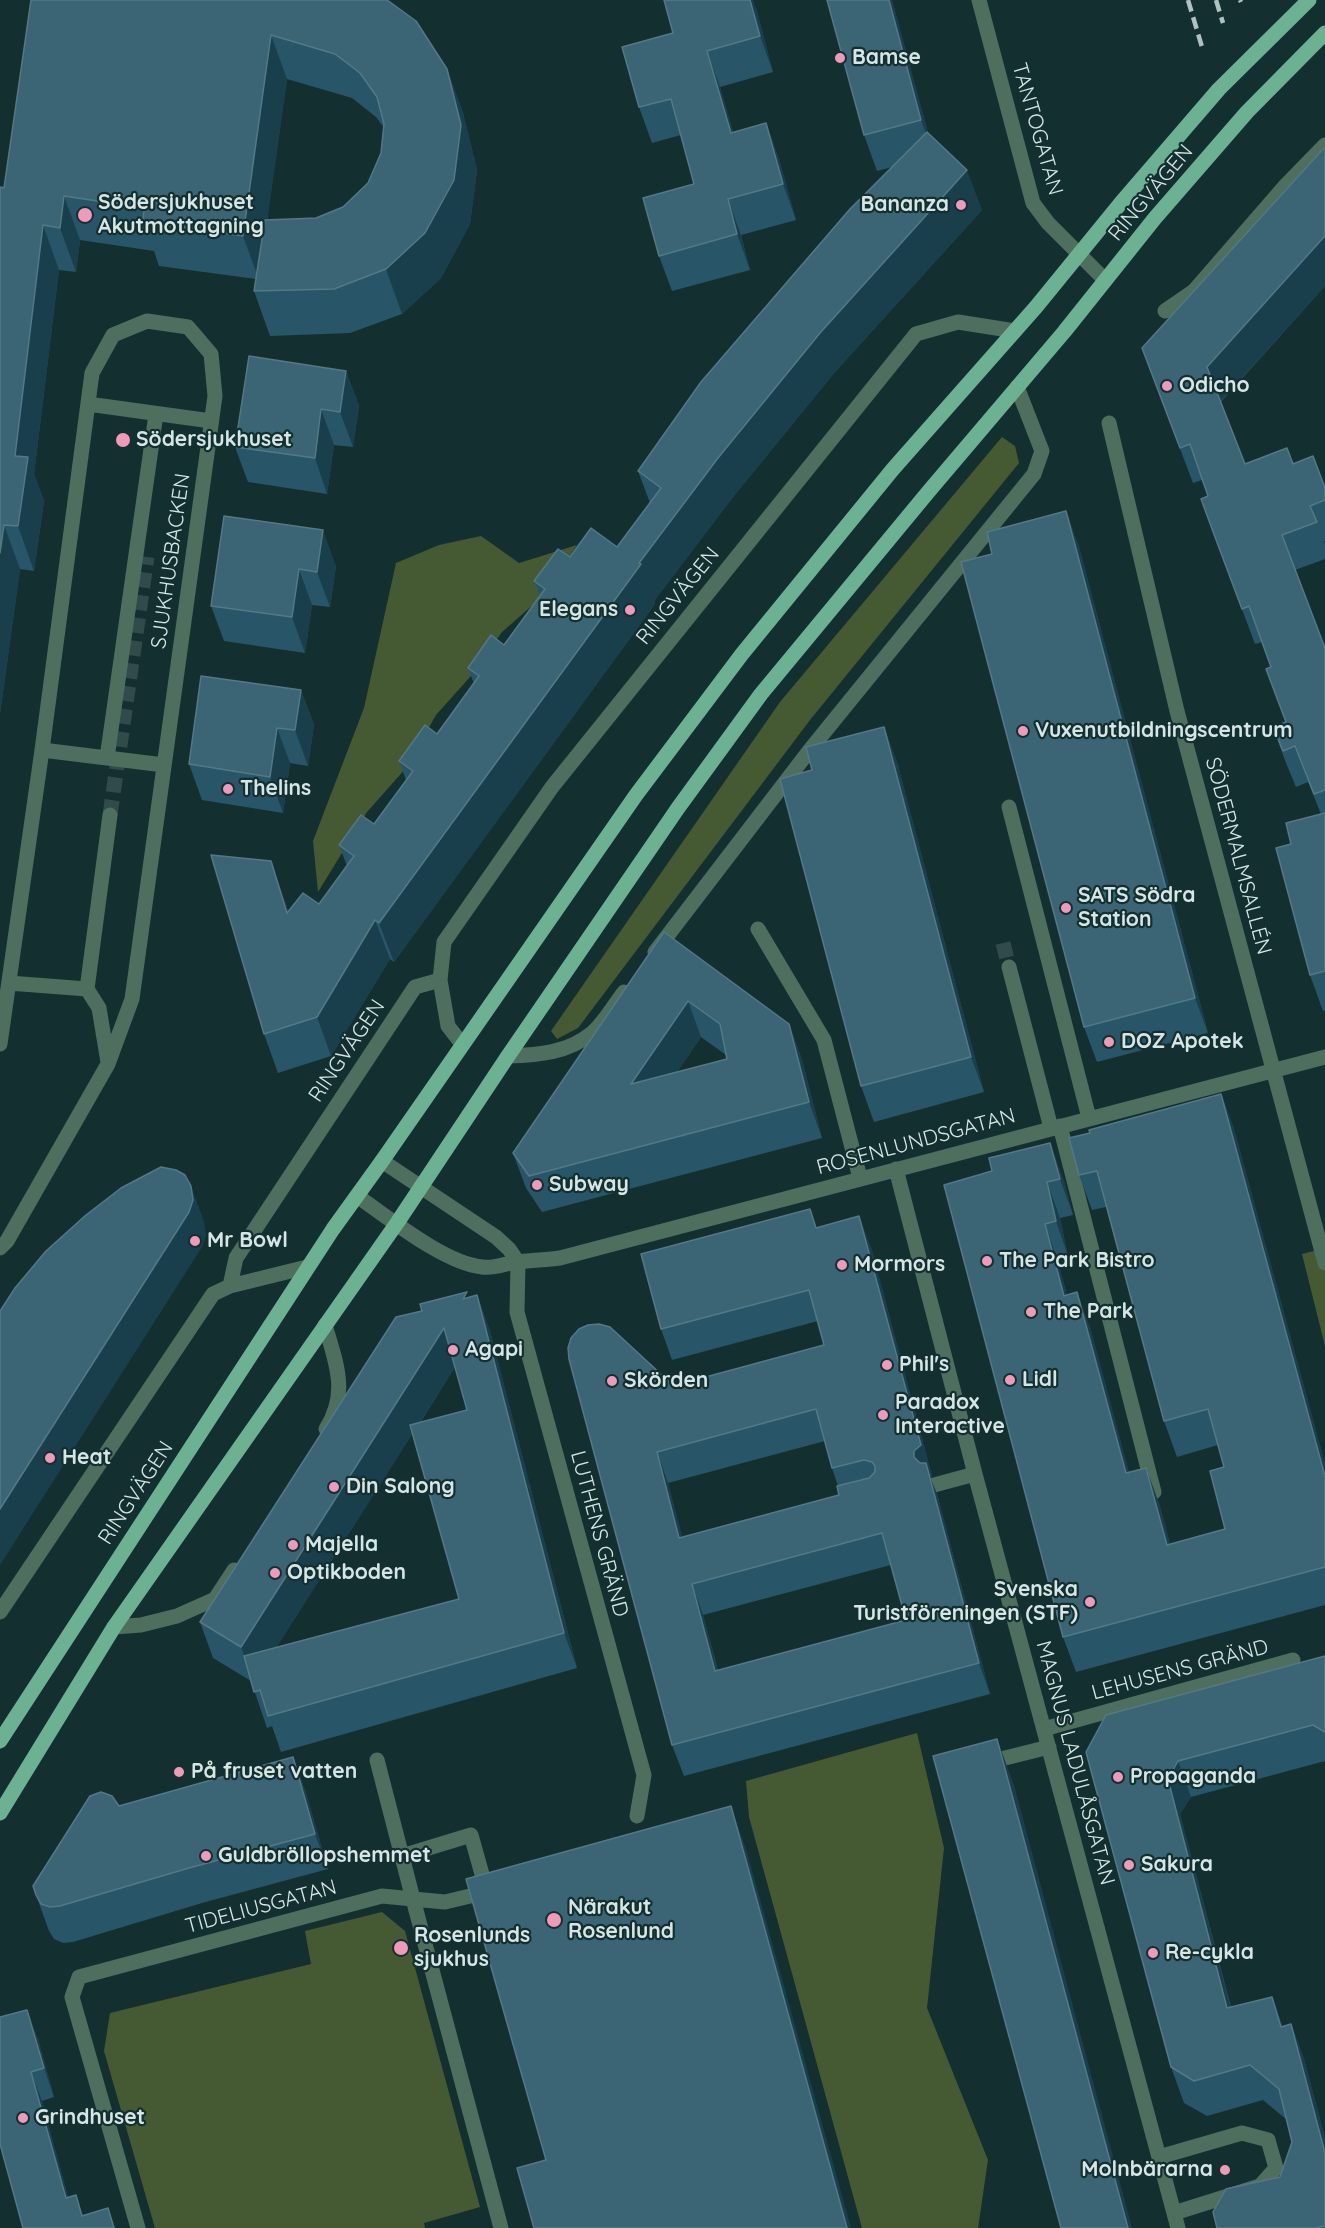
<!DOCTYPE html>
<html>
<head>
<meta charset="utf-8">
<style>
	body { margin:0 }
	canvas { display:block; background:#142f2f }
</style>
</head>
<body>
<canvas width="1325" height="2228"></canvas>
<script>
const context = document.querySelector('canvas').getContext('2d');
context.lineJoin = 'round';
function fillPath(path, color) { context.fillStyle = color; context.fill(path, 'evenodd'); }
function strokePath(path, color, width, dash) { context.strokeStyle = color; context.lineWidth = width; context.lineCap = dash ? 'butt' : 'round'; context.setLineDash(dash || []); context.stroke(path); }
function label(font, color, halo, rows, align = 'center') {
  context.font = font + ' Quicksand,sans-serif'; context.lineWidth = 4.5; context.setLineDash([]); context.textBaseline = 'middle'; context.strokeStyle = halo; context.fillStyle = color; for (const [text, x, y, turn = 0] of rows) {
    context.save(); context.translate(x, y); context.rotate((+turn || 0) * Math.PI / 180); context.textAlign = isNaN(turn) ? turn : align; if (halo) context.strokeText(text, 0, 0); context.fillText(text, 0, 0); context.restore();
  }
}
const green = new Path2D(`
	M 1002,437 L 1015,446 L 1019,463 L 810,720 L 578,1028 L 557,1039 L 551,1031 L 780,702 Z
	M 481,536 L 519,563 L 577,545 L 543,596 L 502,632 L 470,677 L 436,715 L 406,768 L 367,812 L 318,892 L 313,841 L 364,708 L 396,563 L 439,545 Z
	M 1325,1248 L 1325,1346 L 1302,1254 Z
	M 917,1733 L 944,1848 L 927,2008 L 988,2160 L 978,2228 L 862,2228 L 749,1817 L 746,1781 Z
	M 382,1912 L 405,1931 L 480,2207 L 424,2223 L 425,2228 L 155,2228 L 104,2051 L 110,2013 L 311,1964 L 305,1931 Z`);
const minorTunnel = new Path2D(`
	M 110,815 L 147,557
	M 1003,943 L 1009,967`);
const minor = new Path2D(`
	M 979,0 L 1033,203 L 1048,223 L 1105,280
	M 1165,311 L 1194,291 L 1286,185 L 1325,145
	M 88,404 L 211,421
	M 1109,423 L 1177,711 L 1325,1263
	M 42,750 L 164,765
	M 107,758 L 156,414
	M 1009,807 L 1089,1118
	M 758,929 L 824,1040 L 860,1178
	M 655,952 L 809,751 L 1034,474 L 1042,451 L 1017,387
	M 1009,967 L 1051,1128
	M 9,983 L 87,989 L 99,1008 L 108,1062
	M 87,989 L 110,815
	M 0,1044 L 42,750 L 92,373 L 113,335 L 147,321 L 188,327 L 211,354 L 215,396 L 132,999 L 108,1064 L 7,1241 L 0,1248
	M 462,1044 L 448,1026 L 440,980 L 444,942 L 552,787 L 916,334 L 958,322 L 1015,331
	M 508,1056 C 538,1055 568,1053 592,1033 C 604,1023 614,1005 624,992
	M 1060,1126 L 1154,1492
	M 382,1161 L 496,1237 L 509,1249 L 518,1262
	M 896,1169 L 975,1474 L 1178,2228
	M 357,1196 C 389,1218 444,1263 482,1267 C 495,1269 505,1263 518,1262 C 532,1260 546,1260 560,1258 L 1325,1057
	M 518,1262 L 517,1312 L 520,1323 L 644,1775 L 637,1816
	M 230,1286 L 236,1258 L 415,987 L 440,980
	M 325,1325 C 336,1363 349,1393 326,1429
	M 934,1485 L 975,1474
	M 0,1612 L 213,1294 L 230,1286 L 307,1267
	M 114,1627 L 141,1625 L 177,1616 L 215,1599 L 234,1570
	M 1044,1729 L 1293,1660
	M 377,1760 L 413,1899 L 445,1902 L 487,1892 L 471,1835 L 402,1856
	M 985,1763 L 1049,1747
	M 1159,2157 L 1242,2133 L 1268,2140 L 1276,2168 L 1260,2186 L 1174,2213
	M 138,2228 L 72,1997 L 79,1977 L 382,1896 L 413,1899 L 501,2228`);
const major = new Path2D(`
	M 0,1741 L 333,1229 L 382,1161 L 636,795 L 742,654 L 893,469 L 1036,307 L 1120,204 L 1219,89 L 1309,0
	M 0,1813 L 114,1627 L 397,1223 L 508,1056 L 678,808 L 761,694 L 929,491 L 1064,332 L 1155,218 L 1247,112 L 1325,33`);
const rail = new Path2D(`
	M 1188,0 L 1202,47
	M 1216,0 L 1223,23
	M 1240,0 L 1241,2`);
const wall = new Path2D(`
	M 31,0 L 387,0 L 447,69 L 463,113 L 477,170 L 470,224 L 441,278 L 402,314 L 350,333 L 270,336 L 254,291 L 256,279 L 159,266 L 154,251 L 80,240 L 76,272 L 59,270 L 34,474 L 44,501 L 34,571 L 20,569 L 0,714 L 4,188 ZM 287,79 L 352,98 L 376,117 L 384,128 L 381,153 L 368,183 L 343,207 L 316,218 L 267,220 Z
	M 892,0 L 928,133 L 982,210 L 835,372 L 733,497 L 654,601 L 655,604 L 394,962 L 390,959 L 331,1056 L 278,1073 L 264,1034 L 285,901 L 288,911 L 319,904 L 347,866 L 339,845 L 374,824 L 406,780 L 399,761 L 437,734 L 474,684 L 468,668 L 504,645 L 540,596 L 534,581 L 570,557 L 617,547 L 650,503 L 638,471 L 892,167 L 877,171 L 864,135 Z
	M 756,8 L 773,72 L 720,87 L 733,132 L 766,123 L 779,159 L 796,220 L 741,235 L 750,270 L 672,291 L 659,256 L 694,184 L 681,135 L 652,143 L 639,107 L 673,33 Z
	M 1325,286 L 1221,402 L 1245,464 L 1293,464 L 1325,488 L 1325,541 L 1324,541 L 1325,544 L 1325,559 L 1295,570 L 1325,648 L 1325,1010 L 1323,1011 L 1310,975 L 1291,844 L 1321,814 L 1308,782 L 1296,787 L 1286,763 L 1273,727 L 1286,723 L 1271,667 L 1262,642 L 1255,644 L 1228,572 L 1201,499 L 1208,496 L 1202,480 L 1193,483 L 1142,348 Z
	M 346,371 L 359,406 L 353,447 L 334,445 L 327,494 L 248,482 L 235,447 Z
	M 1066,511 L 1079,547 L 1208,1033 L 1097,1062 L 1084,1027 L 992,554 Z
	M 224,516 L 336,566 L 330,607 L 312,605 L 305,653 L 224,641 L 211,606 Z
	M 301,690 L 314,725 L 308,766 L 290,763 L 283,813 L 202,800 L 189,764 Z
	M 884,727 L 897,762 L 984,1092 L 874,1122 L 861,1086 L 812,770 Z
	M 664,932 L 789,1024 L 802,1060 L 822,1138 L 542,1212 L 526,1188 L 513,1153 ZM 701,1037 L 726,1055 L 727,1059 L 677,1072 Z
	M 1221,1094 L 1234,1129 L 1325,1464 L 1325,1605 L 1076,1672 L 1063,1637 L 944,1185 L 1063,1178 L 1073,1215 L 1060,1218 L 1068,1256 L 1057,1259 L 1067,1295 L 1090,1327 L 1129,1473 L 1159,1503 L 1170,1544 L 1225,1529 L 1224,1467 L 1218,1445 L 1177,1457 L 1164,1421 L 1106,1207 L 1092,1210 L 1079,1175 L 1090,1133 Z
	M 817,1227 L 871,1247 L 932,1476 L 930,1477 L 937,1494 L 990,1694 L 684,1776 L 672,1745 L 569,1359 L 677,1389 L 824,1345 L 818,1321 L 672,1360 L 661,1329 ZM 825,1441 L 832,1468 L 838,1486 L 839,1495 L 682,1537 L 668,1483 ZM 891,1565 L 906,1620 L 718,1670 L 703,1615 Z
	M 477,1295 L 490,1331 L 577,1668 L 281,1752 L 272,1726 L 267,1728 L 251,1681 L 213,1658 L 200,1622 L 422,1311 ZM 455,1367 L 467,1410 L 420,1423 ZM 412,1434 L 459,1599 L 276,1647 Z
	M 1325,1656 L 1325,1761 L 1191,1797 L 1180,1814 L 1231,2007 L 1283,2027 L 1291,2024 L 1304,2059 L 1325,2138 L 1325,2228 L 1217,2228 L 1280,2177 L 1292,2142 L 1287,2120 L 1263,2100 L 1207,2116 L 1184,2103 L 1171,2067 L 1086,1752 Z
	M 293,1757 L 306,1793 L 328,1869 L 202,1903 L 73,1942 L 63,1943 L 54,1939 L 49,1931 L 36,1895 L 119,1806 Z
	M 38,2039 L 54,2097 L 42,2101 L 68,2197 L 83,2215 L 108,2208 L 115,2228 L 23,2228 L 0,2144 Z`);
const shadedWall = new Path2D(`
	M 750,0 L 753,0 L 756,8 L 773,72 L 760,36 Z
	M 889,0 L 892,0 L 934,155 L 921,120 Z
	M 271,35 L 287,79 L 259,280 L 243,236 Z
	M 707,51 L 720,87 L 744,168 L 731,133 Z
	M 447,69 L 463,113 L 477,170 L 470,224 L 441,278 L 402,314 L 386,269 Z
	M 766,123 L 779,159 L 796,220 L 783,184 Z
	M 967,170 L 982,210 L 835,372 L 733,497 L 654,601 L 655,604 L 394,962 L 379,923 L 639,563 L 718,458 L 820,333 Z
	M 64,196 L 80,240 L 76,272 L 60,228 Z
	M 728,199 L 741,235 L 750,270 L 737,234 Z
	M 43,225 L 59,270 L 34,474 L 44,501 L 34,571 L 18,526 L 15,456 Z
	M 1325,236 L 1325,286 L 1220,402 L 1207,367 Z
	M 346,371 L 359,406 L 353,447 L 340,412 Z
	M 321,409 L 334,445 L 327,494 L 315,458 Z
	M 1066,511 L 1079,547 L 1208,1033 L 1195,998 Z
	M 4,525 L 20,569 L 0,714 L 0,553 Z
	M 323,530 L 336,566 L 330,607 L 317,572 Z
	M 299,569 L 312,605 L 305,653 L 292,617 Z
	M 301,690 L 314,725 L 308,766 L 295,730 Z
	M 884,727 L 897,762 L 984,1092 L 971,1057 Z
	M 277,728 L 290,763 L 283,813 L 270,777 Z
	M 271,861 L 285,901 L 301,952 L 287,913 Z
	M 375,920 L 390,959 L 331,1056 L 317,1017 Z
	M 688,1001 L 701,1037 L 644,1120 L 631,1084 Z
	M 789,1024 L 802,1060 L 822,1138 L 809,1102 Z
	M 1221,1094 L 1234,1129 L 1325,1464 L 1325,1476 Z
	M 1050,1143 L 1063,1178 L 1073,1215 L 1060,1179 Z
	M 1047,1182 L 1060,1218 L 1068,1256 L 1056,1221 Z
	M 191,1186 L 204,1222 L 206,1236 L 202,1247 L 0,1565 L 0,1509 Z
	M 859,1216 L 871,1247 L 932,1476 L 930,1477 L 937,1494 L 990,1694 L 979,1663 L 914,1457 Z
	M 1045,1224 L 1057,1259 L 1077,1331 L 1064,1296 Z
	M 1077,1292 L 1090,1327 L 1139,1509 L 1126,1473 Z
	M 477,1295 L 490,1331 L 577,1668 L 564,1633 Z
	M 444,1328 L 457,1364 L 254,1683 L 241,1647 Z
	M 657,1452 L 668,1483 L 691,1569 L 679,1538 Z
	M 1146,1468 L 1159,1503 L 1180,1580 L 1167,1545 Z
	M 692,1584 L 703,1615 L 726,1702 L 715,1671 Z
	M 997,1739 L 1014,1785 L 1132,2228 L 1128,2228 Z
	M 293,1757 L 306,1793 L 328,1869 L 315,1834 Z
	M 1178,1761 L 1191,1797 L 1180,1814 L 1240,2044 L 1227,2008 L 1168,1779 Z
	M 731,1806 L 747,1852 L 851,2228 L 847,2228 Z
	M 1272,1997 L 1285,2032 L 1281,2027 Z
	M 27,2010 L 38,2039 L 54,2097 L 44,2068 Z
	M 1291,2024 L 1304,2059 L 1325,2138 L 1325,2153 Z
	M 31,2072 L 42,2101 L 76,2227 L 66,2198 Z`);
const building = new Path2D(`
	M 31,0 L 387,0 L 416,21 L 447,69 L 461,125 L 454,180 L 425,233 L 386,269 L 334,289 L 254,291 L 265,220 L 316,218 L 343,207 L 368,183 L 381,153 L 384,124 L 377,97 L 360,73 L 335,54 L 271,35 L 243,236 L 143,221 L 144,208 L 64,196 L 60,228 L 43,225 L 15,456 L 28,457 L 18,526 L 4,525 L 0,553 L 0,187 L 4,188 Z
	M 664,0 L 750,0 L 760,36 L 707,51 L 731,133 L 766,123 L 783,184 L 728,199 L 737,234 L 659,256 L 643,198 L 694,184 L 671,99 L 639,107 L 622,47 L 673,33 Z
	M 827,0 L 889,0 L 921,120 L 864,135 Z
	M 927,132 L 967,170 L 820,333 L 718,458 L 639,563 L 641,564 L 379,923 L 375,920 L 317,1017 L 264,1034 L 211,855 L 271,861 L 287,913 L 303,893 L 319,904 L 354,856 L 339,845 L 361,815 L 374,824 L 413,771 L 399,761 L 425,725 L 437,734 L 479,676 L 468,668 L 491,635 L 504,645 L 545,589 L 534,581 L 558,549 L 570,557 L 591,528 L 617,547 L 661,488 L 638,471 L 701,382 L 850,209 Z
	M 1325,147 L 1325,236 L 1207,367 L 1245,464 L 1287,448 L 1293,464 L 1313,456 L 1325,488 L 1325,500 L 1310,506 L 1317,522 L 1282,535 L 1325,648 L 1325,790 L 1314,794 L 1295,746 L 1283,751 L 1273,727 L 1286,722 L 1266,669 L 1271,667 L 1249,606 L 1242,609 L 1215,537 L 1201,499 L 1208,496 L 1190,444 L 1180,448 L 1142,348 Z
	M 249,356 L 346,371 L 340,412 L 321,409 L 315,458 L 235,447 Z
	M 1066,511 L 1195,998 L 1084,1027 L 961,562 L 992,554 L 987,532 Z
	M 224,516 L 323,530 L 317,572 L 299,569 L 292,617 L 211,606 Z
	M 201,676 L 301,690 L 295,730 L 277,728 L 270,777 L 189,764 Z
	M 884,727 L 971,1057 L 861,1086 L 780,779 L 812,770 L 806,747 Z
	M 1325,813 L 1325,971 L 1310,975 L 1276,848 L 1291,844 L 1286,823 Z
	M 664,932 L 789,1024 L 809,1102 L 529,1176 L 513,1153 ZM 688,1001 L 720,1024 L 727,1059 L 631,1084 Z
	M 1221,1094 L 1325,1476 L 1325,1567 L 1063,1637 L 944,1185 L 992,1171 L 989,1158 L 1050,1143 L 1060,1179 L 1047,1182 L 1056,1221 L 1045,1224 L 1064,1296 L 1077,1292 L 1126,1473 L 1146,1468 L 1167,1545 L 1225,1529 L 1210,1471 L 1224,1467 L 1208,1409 L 1164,1421 L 1097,1171 L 1079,1175 L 1069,1138 L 1090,1133 L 1089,1130 Z
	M 161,1167 L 176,1170 L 185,1175 L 191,1186 L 193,1200 L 189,1212 L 0,1509 L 0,1311 L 15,1288 L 46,1251 L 86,1215 L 121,1188 Z
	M 810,1209 L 816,1228 L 859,1216 L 921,1445 L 914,1451 L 914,1457 L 920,1463 L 926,1463 L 979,1663 L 672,1745 L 569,1359 L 568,1348 L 571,1338 L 579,1329 L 588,1325 L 599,1324 L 610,1327 L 677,1389 L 676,1385 L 824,1345 L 809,1290 L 661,1329 L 641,1254 ZM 816,1409 L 832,1468 L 864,1460 L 872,1462 L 875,1466 L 875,1472 L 869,1478 L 837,1486 L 839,1495 L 679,1538 L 657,1452 ZM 882,1533 L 906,1620 L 715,1671 L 692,1584 Z
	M 467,1292 L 463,1299 L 477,1295 L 564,1633 L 268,1716 L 260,1690 L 254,1692 L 244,1656 L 459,1599 L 410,1425 L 467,1410 L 444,1328 L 241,1647 L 200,1622 L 396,1317 L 422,1311 L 420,1304 Z
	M 1325,1656 L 1325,1732 L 1313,1725 L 1178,1761 L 1168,1779 L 1227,2008 L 1272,1997 L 1281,2027 L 1291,2024 L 1325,2153 L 1325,2226 L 1315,2228 L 1217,2228 L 1213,2212 L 1226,2189 L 1280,2177 L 1292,2142 L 1279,2089 L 1250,2065 L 1194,2081 L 1171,2067 L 1086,1752 L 1106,1715 Z
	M 997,1739 L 1128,2228 L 1061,2228 L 933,1756 Z
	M 293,1757 L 315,1834 L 189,1868 L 60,1906 L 50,1907 L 41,1904 L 36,1895 L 33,1886 L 90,1796 L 101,1792 L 112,1796 L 119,1806 Z
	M 731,1806 L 847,2228 L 534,2228 L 517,2168 L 546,2160 L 466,1879 Z
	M 27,2010 L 44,2068 L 31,2072 L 66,2198 L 76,2195 L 82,2216 L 108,2208 L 114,2228 L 23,2228 L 0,2144 L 0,2017 Z`);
const markers = [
	[840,58,6,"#ef9ab8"],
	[961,205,6,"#ef9ab8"],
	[85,215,8,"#ef9ab8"],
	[1167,386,6,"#ef9ab8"],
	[123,440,8,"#ef9ab8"],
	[630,610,6,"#ef9ab8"],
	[1023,731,6,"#ef9ab8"],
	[228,789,6,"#ef9ab8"],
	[1066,908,6,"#ef9ab8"],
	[1109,1042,6,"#ef9ab8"],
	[537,1185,6,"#ef9ab8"],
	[195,1241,6,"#ef9ab8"],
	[987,1261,6,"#ef9ab8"],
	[842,1265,6,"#ef9ab8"],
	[1031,1312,6,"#ef9ab8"],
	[453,1350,6,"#ef9ab8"],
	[887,1365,6,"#ef9ab8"],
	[1010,1380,6,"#ef9ab8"],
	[612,1381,6,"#ef9ab8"],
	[883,1415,6,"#ef9ab8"],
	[50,1458,6,"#ef9ab8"],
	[334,1487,6,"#ef9ab8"],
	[293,1545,6,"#ef9ab8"],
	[275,1573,6,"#ef9ab8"],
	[1090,1602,6,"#ef9ab8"],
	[179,1772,6,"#ef9ab8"],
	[1118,1777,6,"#ef9ab8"],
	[206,1856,6,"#ef9ab8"],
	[1129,1865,6,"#ef9ab8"],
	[554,1920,8,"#ef9ab8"],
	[401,1948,8,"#ef9ab8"],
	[1153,1953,6,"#ef9ab8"],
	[23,2118,6,"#ef9ab8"],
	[1225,2170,6,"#ef9ab8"]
];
const poiNames = [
	["Bamse",852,58],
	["Södersjukhuset",98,203],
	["Akutmottagning",98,227],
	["Bananza",949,205,"right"],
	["Odicho",1179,386],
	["Södersjukhuset",136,440],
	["Elegans",618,610,"right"],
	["Vuxenutbildningscentrum",1035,731],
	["Thelins",240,789],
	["SATS Södra",1078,896],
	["Station",1078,920],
	["DOZ Apotek",1121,1042],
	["Subway",549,1185],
	["Mr Bowl",207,1241],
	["The Park Bistro",999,1261],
	["Mormors",854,1265],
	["The Park",1043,1312],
	["Agapi",465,1350],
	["Phil's",899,1365],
	["Lidl",1022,1380],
	["Skörden",624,1381],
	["Paradox",895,1403],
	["Interactive",895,1427],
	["Heat",62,1458],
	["Din Salong",346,1487],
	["Majella",305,1545],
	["Optikboden",287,1573],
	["Svenska",1078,1590,"right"],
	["Turistföreningen (STF)",1078,1614,"right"],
	["På fruset vatten",191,1772],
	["Propaganda",1130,1777],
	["Guldbröllopshemmet",218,1856],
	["Sakura",1141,1865],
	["Närakut",568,1908],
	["Rosenlund",568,1932],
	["Rosenlunds",414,1936],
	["sjukhus",414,1960],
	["Re-cykla",1165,1953],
	["Grindhuset",35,2118],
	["Molnbärarna",1213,2170,"right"]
];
const streetNames = [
	["TANTOGATAN",1037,129,74],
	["RINGVÄGEN",1151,193,-50],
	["SJUKHUSBACKEN",171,561,-82],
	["RINGVÄGEN",678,596,-51],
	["SÖDERMALMSALLÉN",1238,856,75],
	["RINGVÄGEN",347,1051,-56],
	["ROSENLUNDSGATAN",916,1142,-15],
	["RINGVÄGEN",136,1493,-57],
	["LUTHENS GRÄND",599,1534,75],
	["LEHUSENS GRÄND",1180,1670,-15],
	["MAGNUS LADULÅSGATAN",1075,1763,75],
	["TIDELIUSGATAN",261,1907,-15]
];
fillPath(green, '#455a33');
strokePath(minorTunnel, '#314a4a', 15, [15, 8]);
strokePath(minor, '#4e6e5e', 15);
strokePath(major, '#6cb192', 15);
strokePath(rail, '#afc1c1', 4.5, [12, 6]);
fillPath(wall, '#285567');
fillPath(shadedWall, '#183f4b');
fillPath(building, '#3b6574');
strokePath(building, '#537986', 1.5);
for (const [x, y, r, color] of markers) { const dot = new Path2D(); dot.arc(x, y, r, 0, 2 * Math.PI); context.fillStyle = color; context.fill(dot); strokePath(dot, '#142f2f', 2); }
label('bold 21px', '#d6e6e6', '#142f2f', poiNames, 'left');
label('21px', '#d6e6e6', '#142f2f', streetNames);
</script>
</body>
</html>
